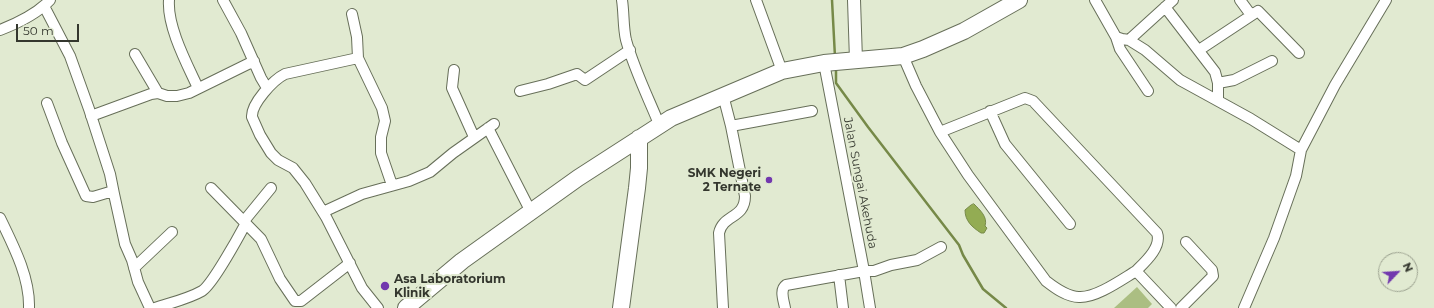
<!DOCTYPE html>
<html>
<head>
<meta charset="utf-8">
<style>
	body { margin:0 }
	#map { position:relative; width:1434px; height:308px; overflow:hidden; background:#e1ead1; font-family:Montserrat,sans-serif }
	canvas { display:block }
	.north { position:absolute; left:1378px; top:252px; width:40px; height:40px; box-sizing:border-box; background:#e1ead1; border:1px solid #9ca290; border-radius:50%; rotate:65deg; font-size:11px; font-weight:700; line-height:16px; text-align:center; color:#34372e }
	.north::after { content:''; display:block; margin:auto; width:14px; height:18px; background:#7238ae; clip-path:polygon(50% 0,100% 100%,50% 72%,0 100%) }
	.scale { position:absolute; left:16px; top:24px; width:63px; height:18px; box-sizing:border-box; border:2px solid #34372e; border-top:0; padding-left:5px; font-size:12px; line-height:14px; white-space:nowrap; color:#34372e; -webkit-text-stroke:3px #e1ead1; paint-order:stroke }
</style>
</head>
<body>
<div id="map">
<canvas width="1434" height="308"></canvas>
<div class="north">N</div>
<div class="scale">50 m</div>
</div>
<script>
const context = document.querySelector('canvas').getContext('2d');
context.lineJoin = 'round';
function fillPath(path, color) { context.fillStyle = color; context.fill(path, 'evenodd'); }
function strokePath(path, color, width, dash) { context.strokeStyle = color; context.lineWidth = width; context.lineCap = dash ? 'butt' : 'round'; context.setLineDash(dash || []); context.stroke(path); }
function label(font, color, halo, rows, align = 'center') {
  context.font = font + ' Montserrat,sans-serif'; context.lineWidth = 4; context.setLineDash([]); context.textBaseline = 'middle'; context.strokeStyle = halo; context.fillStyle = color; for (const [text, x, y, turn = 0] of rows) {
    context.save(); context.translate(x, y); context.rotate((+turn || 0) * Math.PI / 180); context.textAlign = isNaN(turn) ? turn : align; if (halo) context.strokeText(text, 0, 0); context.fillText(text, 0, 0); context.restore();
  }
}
const green = new Path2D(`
	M 1137,287 L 1152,304 L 1148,308 L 1114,308 Z`);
const water = new Path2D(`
	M 974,204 C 980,210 988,217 985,226 L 987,228 L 984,233 L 981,233 C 972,227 965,221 965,210 L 971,205 Z`);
const stream = new Path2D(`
	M 832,0 L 835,57
	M 836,68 L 836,83 L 868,127 L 959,245 L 963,255 L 983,289 L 1006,308`);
const minor = new Path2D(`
	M 169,0 C 167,27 187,64 198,88
	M 223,0 L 241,33 L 261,78 L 267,88
	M 622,0 C 624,13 623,27 626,40 C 634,69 648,97 659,124
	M 756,0 L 782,71
	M 1095,0 L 1116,37 L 1122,39 L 1129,40 L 1145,50 L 1180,80 L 1251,119 L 1301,150
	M 1240,0 L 1251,15
	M 44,6 L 70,56 L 89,109 L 110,174 L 114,194 L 125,244 L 132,260 L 138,282 L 150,308
	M 1165,7 L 1215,72 L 1218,83 L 1218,100
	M 352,14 L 357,37 L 358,58
	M 0,30 C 18,23 37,14 50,0
	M 1116,37 L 1120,49 L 1148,91
	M 1129,40 L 1173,0
	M 1199,50 L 1258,11 L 1299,53
	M 135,54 L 158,93
	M 903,56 L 916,86 L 940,132 L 968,175 L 1046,281 C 1055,288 1067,297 1079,297 C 1096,298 1121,280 1136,271 L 1171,308
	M 824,63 L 864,271 L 870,308
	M 454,70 L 452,88 L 474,137
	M 1218,83 L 1234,80 L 1272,61
	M 520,91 L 548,84 L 577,74 L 585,80 L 630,50
	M 723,95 L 731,126 L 745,196 C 745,219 723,214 719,233 L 723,308
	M 47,103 L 62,143 L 86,196 L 93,197 L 113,191
	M 990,111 L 1005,144 L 1070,224
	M 91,116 L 151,94 L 158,93 L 167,96 L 177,96 L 189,93 L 254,61
	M 731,126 L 812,111
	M 488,128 L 531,212
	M 940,132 L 1025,98 L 1033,101 L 1157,233 C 1162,247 1145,262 1136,271
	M 211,188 L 261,239 L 280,279 L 295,301 L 301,301 L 350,263
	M 323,212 L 362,194 L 409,181 L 430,172 L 453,153 L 494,124
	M 0,218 C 13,245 30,277 29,308
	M 244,221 L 271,188
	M 134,268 L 172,232
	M 839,275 L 843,308
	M 155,308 C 170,303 188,299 202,291 C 212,285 239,236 246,223
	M 378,308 L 362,288 L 326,217 L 305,183 L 293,168 L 278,160 L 271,153 L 260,135 L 252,117 C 251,104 273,80 285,74 L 358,58 L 382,108 L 385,121 L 381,137 L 381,153 L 392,185
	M 785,308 C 784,301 779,290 786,285 L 864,271 L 874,271 L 891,265 L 917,260 L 941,247
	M 1181,308 L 1213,276 L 1212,270 L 1186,242
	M 1244,308 L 1274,238 L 1296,176 L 1301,150 L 1335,85 L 1386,0`);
const tertiary = new Path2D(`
	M 854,0 L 856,60`);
const trunk = new Path2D(`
	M 406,308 L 462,261 L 578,178 L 671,118 L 782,71 L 824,63 L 903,56 L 923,49 L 964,31 L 1019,0
	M 621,308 L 637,188 L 639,168 L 639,138`);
const markers = [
	[769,180,4,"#7238ae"],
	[385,286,5,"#7238ae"]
];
const poiNames = [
	["SMK Negeri",761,173],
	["2 Ternate",761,187],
	["Asa Laboratorium",394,279,"left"],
	["Klinik",394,293,"left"]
];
const streetNames = [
	["Jalan Sungai Akehuda",860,183,79]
];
fillPath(green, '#abbe82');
fillPath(water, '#93ac53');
strokePath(water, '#768948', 1);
strokePath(stream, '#768948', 2.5);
strokePath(minor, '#676f59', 12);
strokePath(tertiary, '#676f59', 14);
strokePath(trunk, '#676f59', 18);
strokePath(minor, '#fff', 10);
strokePath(tertiary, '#fff', 12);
strokePath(trunk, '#fff', 16);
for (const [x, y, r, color] of markers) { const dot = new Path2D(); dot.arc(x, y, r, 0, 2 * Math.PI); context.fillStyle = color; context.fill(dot); strokePath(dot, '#e1ead1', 1.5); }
label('bold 12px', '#34372e', '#e1ead1', poiNames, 'right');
label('12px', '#34372e', '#e1ead1', streetNames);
</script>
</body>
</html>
